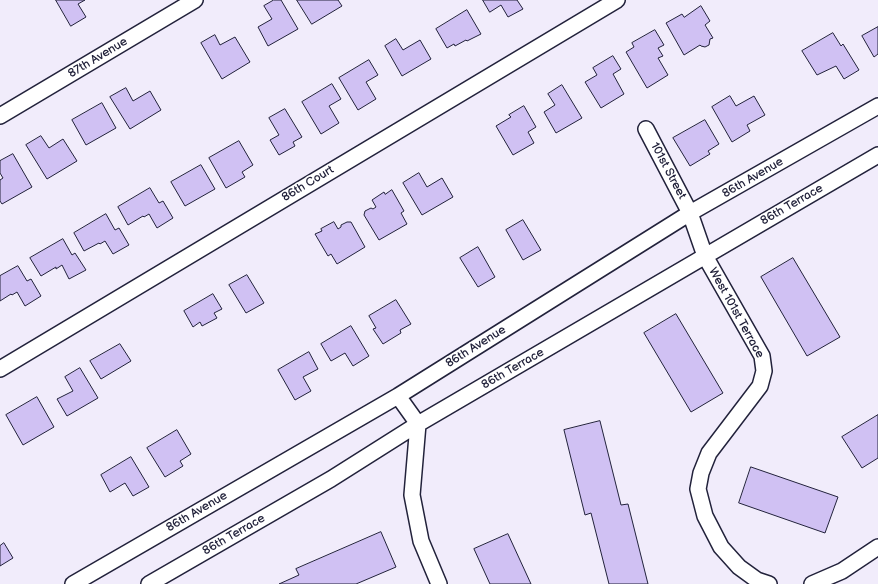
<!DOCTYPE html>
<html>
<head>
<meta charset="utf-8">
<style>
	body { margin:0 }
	canvas { display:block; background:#f1ecfb }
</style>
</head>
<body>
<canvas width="878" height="584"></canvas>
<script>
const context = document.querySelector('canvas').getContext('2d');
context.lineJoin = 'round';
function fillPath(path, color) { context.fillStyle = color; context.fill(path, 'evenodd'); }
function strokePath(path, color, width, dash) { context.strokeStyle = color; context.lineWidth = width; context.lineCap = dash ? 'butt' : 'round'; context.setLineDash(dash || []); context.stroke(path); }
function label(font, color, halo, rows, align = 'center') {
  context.font = font + ' "Balsamiq Sans",sans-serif'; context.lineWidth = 3; context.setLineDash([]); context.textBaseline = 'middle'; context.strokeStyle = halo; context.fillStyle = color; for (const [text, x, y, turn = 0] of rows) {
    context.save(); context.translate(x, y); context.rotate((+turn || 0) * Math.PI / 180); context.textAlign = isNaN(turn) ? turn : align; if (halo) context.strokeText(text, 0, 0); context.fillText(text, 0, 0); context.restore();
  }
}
const building = new Path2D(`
	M 56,0 L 85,0 L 78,4 L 86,17 L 71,26 Z
	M 274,0 L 281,0 L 298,29 L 268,46 L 258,27 L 272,19 L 264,6 Z
	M 297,0 L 338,0 L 342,6 L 312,24 Z
	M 483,0 L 517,0 L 523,9 L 508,17 L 501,5 L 490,12 Z
	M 701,6 L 710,21 L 705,25 L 713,38 L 710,39 L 709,45 L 705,47 L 701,46 L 700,45 L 684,55 L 666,23 L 682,14 L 684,17 Z
	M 467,10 L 481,34 L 467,41 L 466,40 L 455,46 L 454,44 L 447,48 L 436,29 Z
	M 878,27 L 878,54 L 874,57 L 862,36 Z
	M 655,30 L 664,45 L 658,48 L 663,56 L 658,58 L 668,75 L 647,88 L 626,52 L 634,47 L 632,43 Z
	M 833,33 L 841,46 L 843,44 L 859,70 L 844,79 L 836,66 L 817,75 L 802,51 Z
	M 215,35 L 220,45 L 235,37 L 250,62 L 222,79 L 201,43 Z
	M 396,39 L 403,50 L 420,40 L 431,59 L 402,76 L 385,46 Z
	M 613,56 L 621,69 L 613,74 L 624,94 L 601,108 L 585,82 L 597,75 L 593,68 Z
	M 369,60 L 378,75 L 366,82 L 376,99 L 358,110 L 339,78 Z
	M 332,84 L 341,99 L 329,106 L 339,123 L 321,134 L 302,102 Z
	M 562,85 L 582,118 L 556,133 L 544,112 L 555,105 L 548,94 Z
	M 126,88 L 133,101 L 150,91 L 161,110 L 130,129 L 110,97 Z
	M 730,96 L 736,106 L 754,96 L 765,115 L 747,125 L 750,131 L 732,142 L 712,107 Z
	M 102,103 L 116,128 L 86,145 L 72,120 Z
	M 524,106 L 536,127 L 528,132 L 534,143 L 513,155 L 496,126 L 511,117 L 509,115 Z
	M 285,109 L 302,137 L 293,142 L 295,146 L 279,155 L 270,140 L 279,135 L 269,118 Z
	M 705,120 L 719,144 L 708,151 L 710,154 L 690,166 L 673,138 Z
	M 41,136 L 49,148 L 63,139 L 77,161 L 47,179 L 26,145 Z
	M 239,141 L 253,165 L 242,172 L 245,177 L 226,188 L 209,158 Z
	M 13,154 L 32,187 L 2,204 L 0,201 L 0,180 L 3,178 L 0,173 L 0,161 Z
	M 201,165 L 215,189 L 185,206 L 171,182 Z
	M 419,173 L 427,187 L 442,178 L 453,197 L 422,215 L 403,183 Z
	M 150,188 L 159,203 L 163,201 L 173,218 L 157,228 L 149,214 L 144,217 L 143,216 L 128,225 L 118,207 Z
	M 392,190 L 404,211 L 401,213 L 407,224 L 379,240 L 364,215 L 365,211 L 371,208 L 373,209 L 376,207 L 372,200 L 384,192 L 385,194 Z
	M 106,214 L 115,230 L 119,228 L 129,245 L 113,254 L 105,241 L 100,244 L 99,243 L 84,251 L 74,233 Z
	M 523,220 L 541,250 L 523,260 L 506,230 Z
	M 334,222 L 338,229 L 341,227 L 341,225 L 347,222 L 351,222 L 365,247 L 337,264 L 331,254 L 328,256 L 315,234 L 322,231 L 321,229 Z
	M 63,239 L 72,255 L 75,253 L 86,270 L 69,279 L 62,265 L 56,269 L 56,267 L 41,276 L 30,258 Z
	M 478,247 L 495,277 L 478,287 L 460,258 Z
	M 793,258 L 840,337 L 807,356 L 761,277 Z
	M 18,266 L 27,281 L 31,279 L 41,296 L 25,306 L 17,292 L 12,295 L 11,294 L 0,301 L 0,276 Z
	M 247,275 L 264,303 L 246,313 L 229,285 Z
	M 213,294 L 222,309 L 214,313 L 217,318 L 202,326 L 200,322 L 193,327 L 184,311 Z
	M 396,300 L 411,324 L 400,330 L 401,333 L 383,344 L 373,329 L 376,328 L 369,316 Z
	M 676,314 L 723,393 L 691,412 L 644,333 Z
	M 351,326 L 369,356 L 353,366 L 345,353 L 331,361 L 321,344 Z
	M 120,344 L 131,361 L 101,379 L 90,361 Z
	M 309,352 L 318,369 L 303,377 L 311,391 L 295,400 L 278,370 Z
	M 80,368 L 98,398 L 67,416 L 57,399 L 73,391 L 65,377 Z
	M 37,397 L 54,427 L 23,445 L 6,415 Z
	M 878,415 L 878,458 L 862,468 L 842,437 Z
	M 600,421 L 621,505 L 628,504 L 648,584 L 609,584 L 591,513 L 585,515 L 564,430 Z
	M 177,430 L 191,454 L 180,461 L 183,466 L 165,477 L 147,448 Z
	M 131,457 L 149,487 L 133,496 L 125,483 L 110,492 L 101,475 Z
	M 751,467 L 838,497 L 825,533 L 739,503 Z
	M 381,532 L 396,567 L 356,584 L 279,584 L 299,575 L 296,569 Z
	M 508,534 L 531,584 L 490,584 L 474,549 Z
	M 4,543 L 13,558 L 0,566 L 0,546 Z`);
const minor = new Path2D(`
	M 0,116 L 195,0
	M 646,129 L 690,213 L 705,256 L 762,356 L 764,371 L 760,386 L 709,453 L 701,473 L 698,489 L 705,516 L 721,547 L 739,567 L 757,580 L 769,584
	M 0,369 L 617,0
	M 398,396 L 418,424 L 412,495 L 421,541 L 439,584
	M 73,584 L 398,396 L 690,213 L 878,106
	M 149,584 L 331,479 L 418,424 L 878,155
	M 812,584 L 842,571 L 878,547`);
const streetNames = [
	["87th Avenue",98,58,-31],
	["101st Street",668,171,62],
	["86th Avenue",753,178,-30],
	["86th Court",308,184,-31],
	["86th Terrace",792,205,-30],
	["West 101st Terrace",736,313,61],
	["86th Avenue",476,347,-32],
	["86th Terrace",513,369,-30],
	["86th Avenue",197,512,-30],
	["86th Terrace",234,535,-30]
];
fillPath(building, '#d0c1f3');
strokePath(building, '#22223b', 1);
strokePath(minor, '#22223b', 18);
strokePath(minor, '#fff', 15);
label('12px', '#22223b', '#fff', streetNames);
</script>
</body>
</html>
